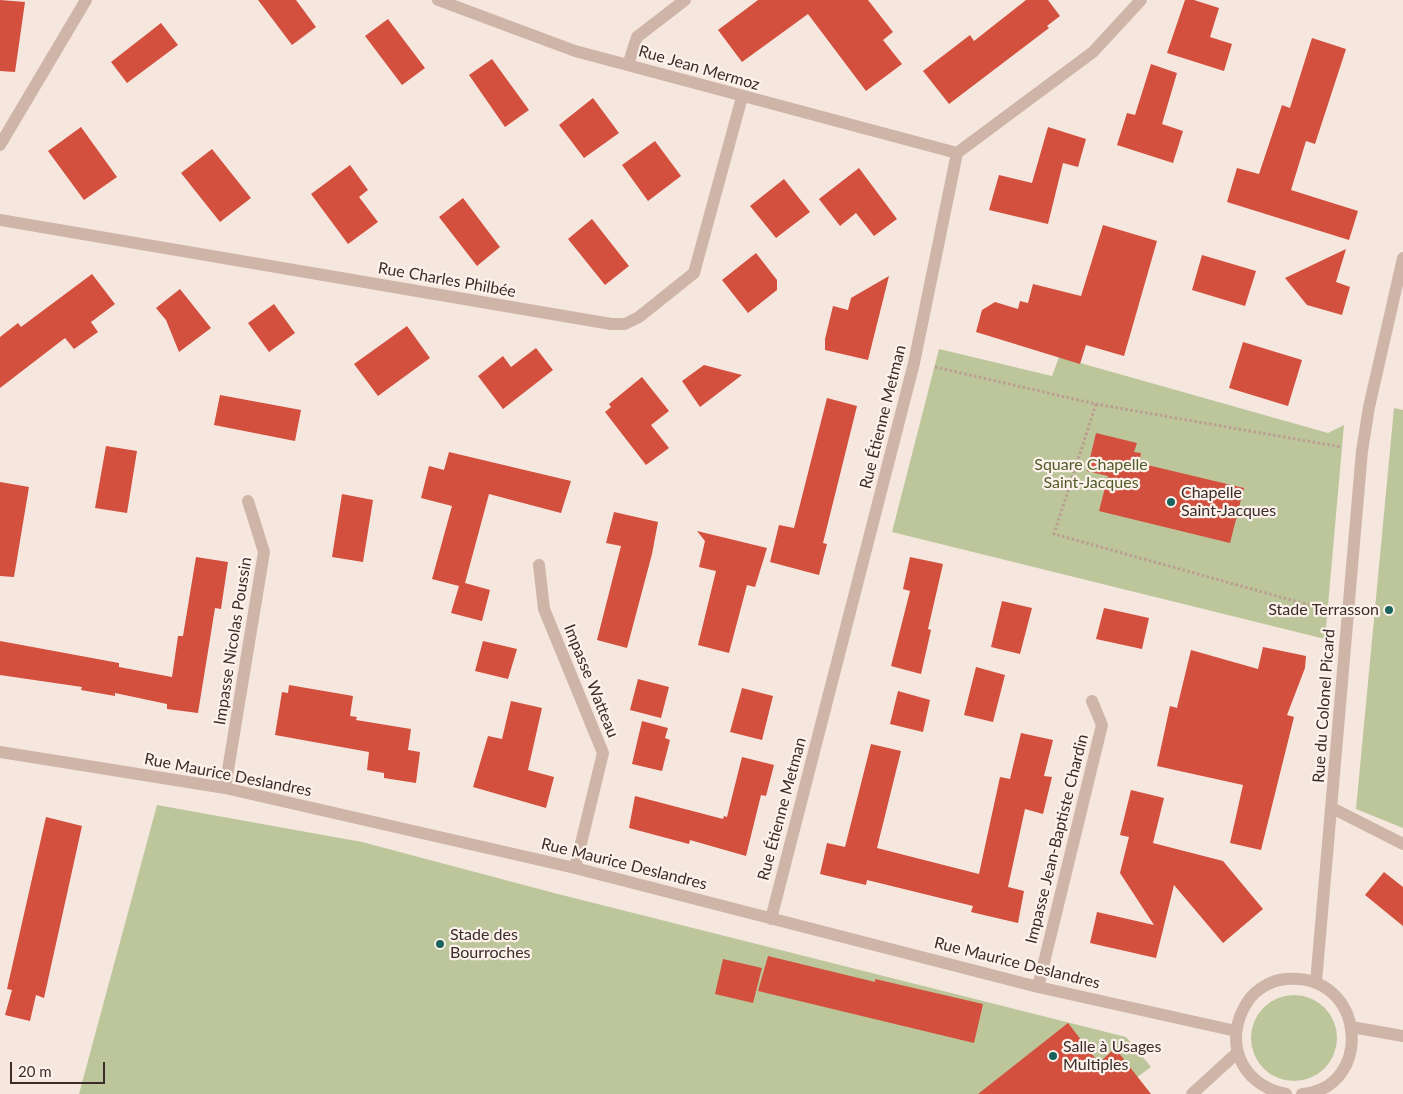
<!DOCTYPE html>
<html>
<head>
<meta charset="utf-8">
<style>
	body { margin:0 }
	#map { position:relative; width:1403px; height:1094px; overflow:hidden; background:#f5e7de; font-family:Lato,sans-serif }
	canvas { display:block }
	.scale { position:absolute; left:10px; top:1062px; width:95px; height:22px; box-sizing:border-box; border:2px solid #3b2c29; border-top:0; padding-left:6px; font-size:15px; line-height:18px; white-space:nowrap; color:#3b2c29; -webkit-text-stroke:4px #fcf2eb; paint-order:stroke }
</style>
</head>
<body>
<div id="map">
<canvas width="1403" height="1094"></canvas>
<div class="scale">20 m</div>
</div>
<script>
const context = document.querySelector('canvas').getContext('2d');
context.lineJoin = 'round';
function fillPath(path, color) { context.fillStyle = color; context.fill(path, 'evenodd'); }
function strokePath(path, color, width, dash) { context.strokeStyle = color; context.lineWidth = width; context.lineCap = dash ? 'butt' : 'round'; context.setLineDash(dash || []); context.stroke(path); }
function label(font, color, halo, rows, align = 'center') {
  context.font = font + ' Lato,sans-serif'; context.lineWidth = 4.5; context.setLineDash([]); context.textBaseline = 'middle'; context.strokeStyle = halo; context.fillStyle = color; for (const [text, x, y, turn = 0] of rows) {
    context.save(); context.translate(x, y); context.rotate((+turn || 0) * Math.PI / 180); context.textAlign = isNaN(turn) ? turn : align; if (halo) context.strokeText(text, 0, 0); context.fillText(text, 0, 0); context.restore();
  }
}
const green = new Path2D(`
	M 939,349 L 1052,376 L 1059,357 L 1328,433 L 1344,425 L 1325,639 L 892,532 Z
	M 1394,408 L 1403,410 L 1403,828 L 1356,809 Z
	M 157,805 L 362,842 L 558,894 L 1126,1037 L 1151,1067 L 1114,1094 L 79,1094 Z
	M1251 1038a43 43 0 1 1 86 0a43 43 0 1 1-86 0Z`);
const building = new Path2D(`
	M 0,0 L 25,2 L 15,72 L 0,71 Z
	M 258,0 L 296,0 L 316,27 L 292,45 Z
	M 758,0 L 868,0 L 893,32 L 883,40 L 902,64 L 866,91 L 808,14 L 742,62 L 718,30 Z
	M 1026,0 L 1048,0 L 1060,16 L 1047,26 L 1049,28 L 949,104 L 923,71 L 970,35 L 974,41 Z
	M 1185,0 L 1194,0 L 1219,8 L 1210,37 L 1232,44 L 1224,71 L 1167,53 Z
	M 388,19 L 425,68 L 402,85 L 365,36 Z
	M 161,23 L 178,45 L 127,83 L 111,62 Z
	M 1312,38 L 1346,49 L 1315,144 L 1306,141 L 1291,190 L 1358,211 L 1349,240 L 1227,202 L 1237,168 L 1259,174 L 1282,105 L 1290,108 Z
	M 492,59 L 529,110 L 505,127 L 469,75 Z
	M 1151,64 L 1177,73 L 1162,124 L 1183,131 L 1173,163 L 1117,145 L 1127,113 L 1135,115 Z
	M 593,98 L 619,133 L 584,158 L 559,125 Z
	M 81,127 L 117,177 L 84,200 L 48,151 Z
	M 1048,127 L 1086,139 L 1078,167 L 1063,163 L 1048,224 L 989,210 L 999,175 L 1032,183 Z
	M 655,141 L 681,176 L 648,201 L 622,165 Z
	M 212,149 L 251,198 L 220,222 L 181,173 Z
	M 350,165 L 368,190 L 359,197 L 378,222 L 348,244 L 311,194 Z
	M 859,168 L 897,219 L 874,236 L 856,213 L 840,226 L 819,199 Z
	M 784,179 L 810,212 L 776,238 L 750,206 Z
	M 463,198 L 500,247 L 477,266 L 439,217 Z
	M 592,219 L 629,266 L 605,285 L 568,239 Z
	M 1103,225 L 1157,241 L 1124,356 L 1086,345 L 1080,364 L 976,332 L 982,310 L 995,302 L 1018,309 L 1020,301 L 1028,303 L 1033,284 L 1081,296 Z
	M 1346,249 L 1336,282 L 1350,287 L 1342,315 L 1307,305 L 1285,278 Z
	M 756,253 L 777,280 L 777,290 L 748,313 L 722,280 Z
	M 1202,255 L 1256,271 L 1245,306 L 1192,290 Z
	M 92,274 L 115,304 L 91,322 L 98,332 L 74,349 L 65,338 L 0,388 L 0,337 L 18,323 L 21,327 Z
	M 889,276 L 868,360 L 825,350 L 825,339 L 833,306 L 848,310 L 851,298 Z
	M 180,289 L 211,328 L 179,352 L 166,320 L 156,308 Z
	M 274,304 L 295,333 L 269,352 L 248,323 Z
	M 407,326 L 430,358 L 378,396 L 354,364 Z
	M 1243,342 L 1302,360 L 1288,406 L 1229,388 Z
	M 536,348 L 553,370 L 503,409 L 478,376 L 503,356 L 511,367 Z
	M 704,365 L 742,375 L 700,407 L 682,381 Z
	M 642,377 L 669,411 L 651,425 L 669,448 L 646,465 L 605,412 L 611,407 L 609,404 Z
	M 220,395 L 301,410 L 295,441 L 214,425 Z
	M 827,398 L 857,406 L 823,543 L 827,544 L 819,575 L 770,562 L 779,525 L 794,528 Z
	M 1096,433 L 1137,443 L 1134,452 L 1141,453 L 1139,463 L 1244,488 L 1230,543 L 1099,511 L 1108,476 L 1087,471 Z
	M 106,446 L 137,451 L 127,513 L 95,508 Z
	M 449,452 L 571,481 L 561,513 L 489,494 L 465,583 L 490,590 L 482,621 L 451,613 L 459,586 L 432,579 L 452,506 L 421,498 L 429,466 L 444,470 Z
	M 0,482 L 29,487 L 14,577 L 0,576 Z
	M 342,494 L 373,500 L 363,562 L 332,557 Z
	M 614,512 L 658,522 L 652,554 L 627,648 L 597,640 L 621,546 L 606,543 Z
	M 697,531 L 767,548 L 755,587 L 747,585 L 729,653 L 698,645 L 716,571 L 699,567 L 705,541 Z
	M 196,557 L 228,562 L 221,609 L 215,608 L 198,713 L 167,709 L 167,704 L 115,693 L 115,696 L 81,690 L 82,687 L 0,675 L 0,641 L 119,663 L 119,667 L 172,677 L 178,636 L 183,636 Z
	M 910,557 L 943,564 L 928,629 L 931,630 L 921,674 L 891,666 L 910,591 L 903,589 Z
	M 1002,601 L 1032,608 L 1020,654 L 991,647 Z
	M 1104,608 L 1149,618 L 1142,649 L 1096,639 Z
	M 483,641 L 517,649 L 508,679 L 475,671 Z
	M 1263,647 L 1306,656 L 1305,668 L 1287,715 L 1294,717 L 1261,850 L 1230,843 L 1243,785 L 1157,766 L 1170,706 L 1177,708 L 1191,650 L 1258,669 Z
	M 976,667 L 1005,675 L 993,722 L 964,715 Z
	M 638,679 L 669,687 L 661,718 L 630,710 Z
	M 289,685 L 353,696 L 350,716 L 357,717 L 356,720 L 411,729 L 408,750 L 420,752 L 416,783 L 384,778 L 384,773 L 367,770 L 369,752 L 275,735 L 282,692 L 288,693 Z
	M 742,688 L 773,696 L 762,740 L 730,732 Z
	M 898,691 L 930,700 L 923,732 L 890,724 Z
	M 511,701 L 542,708 L 528,770 L 554,777 L 546,808 L 473,787 L 488,736 L 502,739 Z
	M 642,721 L 668,728 L 665,738 L 670,740 L 662,771 L 632,764 Z
	M 1021,733 L 1053,740 L 1044,776 L 1052,777 L 1043,814 L 1025,809 L 1008,887 L 1024,891 L 1018,923 L 971,912 L 973,906 L 867,880 L 866,885 L 820,874 L 827,843 L 845,847 L 871,744 L 901,751 L 877,848 L 979,874 L 1000,777 L 1010,779 Z
	M 742,757 L 774,765 L 766,796 L 761,795 L 746,856 L 690,840 L 689,844 L 629,828 L 635,796 L 723,819 L 724,816 L 727,817 Z
	M 1131,790 L 1164,798 L 1153,843 L 1223,861 L 1263,909 L 1223,943 L 1174,885 L 1156,958 L 1090,943 L 1097,912 L 1154,925 L 1120,873 L 1129,837 L 1120,835 Z
	M 46,817 L 82,826 L 44,998 L 36,995 L 30,1021 L 5,1015 L 12,990 L 7,989 Z
	M 1384,872 L 1403,887 L 1403,926 L 1365,895 Z
	M 768,956 L 875,982 L 875,979 L 983,1004 L 974,1043 L 758,991 Z
	M 723,959 L 762,968 L 753,1003 L 715,994 Z
	M 1068,1023 L 1099,1063 L 1115,1048 L 1151,1094 L 978,1094 Z`);
const path = new Path2D(`
	M 935,367 L 1096,404 L 1341,447
	M 1096,404 L 1054,534 L 1327,610`);
const minor = new Path2D(`
	M 438,0 L 575,51 L 957,153
	M 628,65 L 637,37 L 685,0
	M 0,145 L 86,0
	M 0,220 L 611,324 L 625,324 L 639,317 L 694,273 L 742,97
	M 539,565 L 544,609 L 603,753 L 575,868
	M 0,752 L 225,788 L 575,868 L 1038,987 L 1236,1031
	M 225,788 L 264,552 L 248,501
	M 1332,808 L 1403,844
	M 771,919 L 914,363 L 957,153 L 1093,52 L 1141,0
	M 1316,982 L 1362,451 L 1369,407 L 1403,258
	M 1038,987 L 1102,725 L 1092,701
	M 1352,1027 L 1403,1036
	M 1192,1094 L 1238,1052
	M 1286,1094 C 1240,1085 1222,1040 1248,1001 C 1256,989 1272,980 1286,979 C 1366,972 1375,1088 1302,1094`);
const markers = [
	[1171,502,5,"#19625d"],
	[1389,610,5,"#19625d"],
	[440,944,5,"#19625d"],
	[1053,1056,5,"#19625d"]
];
const streetNames = [
	["Rue Jean Mermoz",699,68,16],
	["Rue Charles Philbée",447,280,10],
	["Rue Étienne Metman",883,417,-76],
	["Impasse Nicolas Poussin",233,641,-81],
	["Impasse Watteau",591,681,68],
	["Rue du Colonel Picard",1324,706,-86],
	["Rue Maurice Deslandres",228,775,11],
	["Rue Étienne Metman",782,809,-75],
	["Impasse Jean-Baptiste Chardin",1057,839,-76],
	["Rue Maurice Deslandres",624,864,14],
	["Rue Maurice Deslandres",1017,963,14]
];
const parkNames = [
	["Square Chapelle",1091,465],
	["Saint-Jacques",1091,483]
];
const poiNames = [
	["Chapelle",1181,493],
	["Saint-Jacques",1181,511],
	["Stade Terrasson",1379,610,"right"],
	["Stade des",450,935],
	["Bourroches",450,953],
	["Salle à Usages",1063,1047],
	["Multiples",1063,1065]
];
fillPath(green, '#bdc69b');
fillPath(building, '#d34f3e');
strokePath(path, '#bb9e91', 3, [2.5, 2.5]);
strokePath(minor, '#cfb5a8', 12);
for (const [x, y, r, color] of markers) { const dot = new Path2D(); dot.arc(x, y, r, 0, 2 * Math.PI); context.fillStyle = color; context.fill(dot); strokePath(dot, '#fcf2eb', 2); }
label('16px', '#3b2c29', '#fcf2eb', streetNames);
label('16px', '#505c29', '#fcf2eb', parkNames);
label('16px', '#3b2c29', '#fcf2eb', poiNames, 'left');
</script>
</body>
</html>
